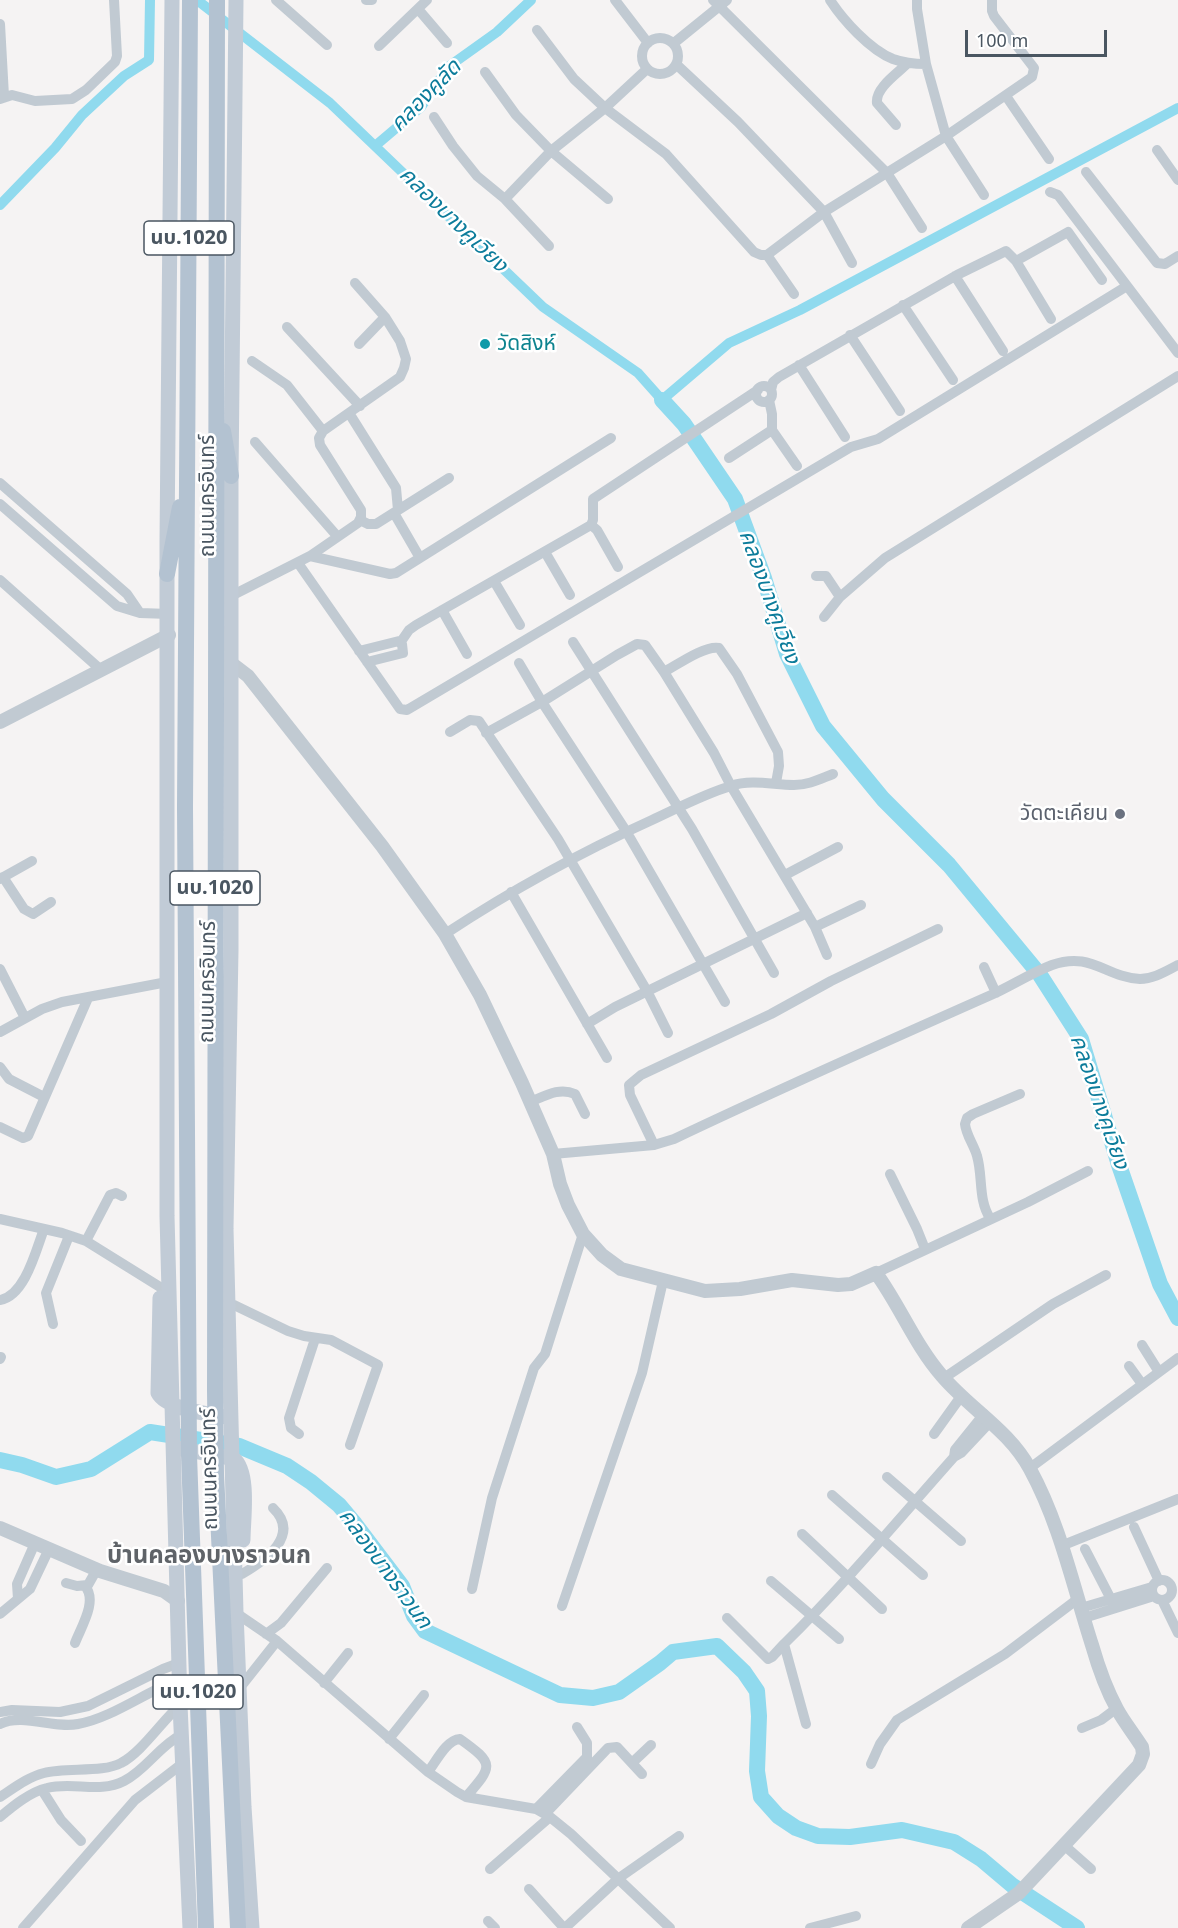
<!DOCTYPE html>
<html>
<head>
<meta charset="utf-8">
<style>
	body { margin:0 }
	#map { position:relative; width:1178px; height:1928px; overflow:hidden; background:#f5f3f3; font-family:"Noto Sans",sans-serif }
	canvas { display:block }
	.scale { position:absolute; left:965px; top:30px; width:142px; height:27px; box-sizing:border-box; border:3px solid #4a5661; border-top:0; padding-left:8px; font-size:18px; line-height:21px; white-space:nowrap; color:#4a5661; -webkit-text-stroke:4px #fff; paint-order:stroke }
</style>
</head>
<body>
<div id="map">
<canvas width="1178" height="1928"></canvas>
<div class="scale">100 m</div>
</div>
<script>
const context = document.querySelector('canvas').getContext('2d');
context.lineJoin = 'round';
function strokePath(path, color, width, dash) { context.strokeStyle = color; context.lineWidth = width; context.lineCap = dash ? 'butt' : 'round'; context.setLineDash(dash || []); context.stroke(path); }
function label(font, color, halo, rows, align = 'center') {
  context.font = font + ' "Noto Sans","Noto Sans Thai",sans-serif'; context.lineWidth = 5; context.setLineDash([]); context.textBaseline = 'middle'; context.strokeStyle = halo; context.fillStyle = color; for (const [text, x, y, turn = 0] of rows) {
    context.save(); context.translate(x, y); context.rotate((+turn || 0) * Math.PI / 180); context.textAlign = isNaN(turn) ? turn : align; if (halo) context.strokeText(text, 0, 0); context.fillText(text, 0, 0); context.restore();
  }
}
const canal = new Path2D(`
	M 197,0 L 330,103 L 543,307 L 638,373 L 662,400 L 729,343 L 800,310 L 1178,108
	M 375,146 L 421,107 L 448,67 L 497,32 L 531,0
	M 0,205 L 55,148 L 82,115 L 124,76 L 149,60 L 150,0`);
const river = new Path2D(`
	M 662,400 L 684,424 L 735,499 L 764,578 L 787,654 L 823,726 L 883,799 L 949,865 L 1040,975 L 1081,1039 L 1119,1165 L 1160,1284 L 1178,1318
	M 0,1460 L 22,1465 L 56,1477 L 91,1469 L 150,1432 L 239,1446 L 287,1466 L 311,1482 L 339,1505 L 355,1524 L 402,1586 L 414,1616 L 425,1631 L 560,1695 L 593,1698 L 619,1692 L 660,1663 L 673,1652 L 717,1646 L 744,1672 L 757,1691 L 759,1716 L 757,1771 L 761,1797 L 778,1816 L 796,1828 L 818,1836 L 850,1837 L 902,1830 L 954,1842 L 981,1859 L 1013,1886 L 1077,1928`);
const minor = new Path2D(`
	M 276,0 L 327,45
	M 366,0 L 372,0
	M 615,0 L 648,43
	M 713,0 L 887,173 L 922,228
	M 830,0 C 843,20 870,50 893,59 C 904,63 914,64 926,64
	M 917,0 L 917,9 L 926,64 L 946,136 L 984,195
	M 418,9 L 447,43
	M 0,24 L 4,96
	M 537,30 L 574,79 L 605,108 L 666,154 L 754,252 L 761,255 L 767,255 L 824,212 L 946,136 L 1032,77 L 1034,68 L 994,16 L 992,11 L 992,0
	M642 56a18 18 0 1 1 36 0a18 18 0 1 1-36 0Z
	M 674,43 L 727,0
	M 379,46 L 427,0
	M 677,65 L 738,122 L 824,212 L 852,263
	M 485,72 L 516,115 L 551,151 L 608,199
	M 1006,96 L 1049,159
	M 0,99 L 12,95 L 35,101 L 72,99 L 86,90 L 115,62 L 117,56 L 114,0
	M 434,117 L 453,146 L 477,176 L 505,199 L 549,246
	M 896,125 L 877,103 C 875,88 898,73 908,63
	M 1157,150 L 1178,180
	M 1086,172 L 1157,263 L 1165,264 L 1178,256
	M 1050,192 L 1058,195 L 1178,353
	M 505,199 L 551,151 L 605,108 L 647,69
	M 767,255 L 794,294
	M 1016,261 L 1051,319
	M 955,276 L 1003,351
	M 903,305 L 953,380
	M 287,327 L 360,406
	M 850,335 L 900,411
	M 359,344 L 385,317
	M 252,361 L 287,385 L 323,431
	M 799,365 L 845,437
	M756 394a8 8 0 1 1 16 0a8 8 0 1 1-16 0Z
	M 771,390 L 773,382 L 779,377 L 957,275 L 1006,251 L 1016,261 L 1068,232 L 1102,280
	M 769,400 L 772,414 L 772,430 L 797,466
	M 349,413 L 396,488 L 398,510
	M 255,442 L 337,536
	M 729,458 L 772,430
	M 0,483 L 127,594 L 140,613
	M 0,504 L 117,606 L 140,613 L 169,614
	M 394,513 L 420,558
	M 360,520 L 368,524 L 376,524 L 449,478
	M 591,525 L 597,530 L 618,567
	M 545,552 L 570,595
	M 310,556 L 358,523 L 361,517 L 361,510 L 320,445 L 319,438 L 323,431 L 400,377 L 404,368 L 406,359 L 400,341 L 385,317 L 355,283
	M 298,563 L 400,709 L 407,710 L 851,447 L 878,439 L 1127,286
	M 816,576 L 826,576 L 840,597
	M 0,580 L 100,669
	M 494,581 L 520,625
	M 231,596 L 310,556 L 390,574 L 396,573 L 611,438
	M 442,610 L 467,654
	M 824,617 L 840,597 L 885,558 L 1178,376
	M 573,642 L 692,829 L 774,973
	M 400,643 L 409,630 L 416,625 L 591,525 L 593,520 L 593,499 L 758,390
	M 359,651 L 399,641 L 402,644 L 403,653 L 367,662
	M 519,663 L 542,702 L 626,831 L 725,1002
	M 664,672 C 677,665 705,645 719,648 L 737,674 L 778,752 L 779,766 L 776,783
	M 450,732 L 470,720 L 479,721 L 558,839 L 647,991 L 668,1033
	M 486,733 L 542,702 L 617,655 L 637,644 L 645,645 L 664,672 L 714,753 L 731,786 L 815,927 L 827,955
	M 785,875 L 838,847
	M 3,877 L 24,909 L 33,914 L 51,902
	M 0,879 L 32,861
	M 511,892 L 607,1058
	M 815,927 L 861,905
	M 445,934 C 512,890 579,853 652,820 C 678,808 704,794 731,786 C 752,779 773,785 794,785 C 809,785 820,779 833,774
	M 984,967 L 996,993
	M 0,969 L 25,1018
	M 587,1024 L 615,1007 L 807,913
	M 0,1032 L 42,1009 L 62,1002 L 167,982
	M 0,1067 L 9,1079 L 44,1097
	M 530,1102 C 545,1096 559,1087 575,1094 L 585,1114
	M 0,1127 L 23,1138 L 28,1136 L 88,998
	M 654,1145 L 630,1095 L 629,1085 L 641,1075 L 771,1014 L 831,981 L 938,929
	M 553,1154 L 654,1145 L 674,1139 C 779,1089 885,1042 991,995 C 1011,986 1031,973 1052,965 C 1091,951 1105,977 1140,979 C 1154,979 1166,971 1178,965
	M 890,1174 L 917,1229 L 925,1249
	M 990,1218 C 978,1200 983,1176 977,1156 C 974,1145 966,1135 965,1124 L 967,1118 L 973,1114 L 1020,1094
	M 0,1219 L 62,1233 L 86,1241 L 160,1287
	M 86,1241 L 110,1195 L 116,1193 L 122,1196
	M 876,1273 L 1028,1202 L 1088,1171
	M 0,1300 C 25,1296 36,1250 44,1229
	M 234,1305 L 288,1331 L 304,1336 L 331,1340 L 378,1365 L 350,1445
	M 53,1324 L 46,1293 L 69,1236
	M 1142,1345 L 1159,1372
	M 0,1359 L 1,1357
	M 1129,1366 L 1142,1384
	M 944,1378 L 1053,1304 L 1106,1275
	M 299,1434 L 291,1428 L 289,1418 L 315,1339
	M 934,1434 L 962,1395
	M 954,1457 L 955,1450 L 984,1414
	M 1030,1468 L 1178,1358
	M 887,1477 L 961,1541
	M 832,1495 L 923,1575
	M 1134,1527 L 1159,1581
	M 802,1534 L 882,1609
	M 35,1543 L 17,1584 L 18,1599 L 30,1589 L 49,1549
	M 1061,1546 L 1178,1499
	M 1085,1549 L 1114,1605
	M 242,1574 C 266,1560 301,1535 273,1508
	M1152 1590a10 10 0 1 1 20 0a10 10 0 1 1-20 0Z
	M 771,1581 L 839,1639
	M 66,1583 L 77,1586 L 88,1585 L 97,1569
	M 472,1589 L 492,1498 L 534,1368 L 545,1354 L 583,1234
	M 1162,1600 L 1178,1633
	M 562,1606 L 642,1373 L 663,1281
	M 1081,1608 L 1152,1587
	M 236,1613 L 277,1641 L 428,1772 L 457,1792 L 466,1797 L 536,1809 L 550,1817 L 571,1834 L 670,1928
	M 0,1614 L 18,1599
	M 727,1618 L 768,1659 L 772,1657 L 784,1644
	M 1084,1618 L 1154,1596
	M 266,1634 L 281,1623 L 327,1568
	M 75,1643 C 81,1627 98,1601 85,1586
	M 324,1683 L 348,1653
	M 239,1689 L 277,1641
	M 0,1712 L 12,1710 L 60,1712 L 88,1706 L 163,1669 L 179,1663
	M 0,1724 C 23,1713 54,1729 78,1724 C 112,1718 147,1691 180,1679
	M 806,1724 L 784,1644 C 844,1585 898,1520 954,1457 L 961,1453 L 991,1421
	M 1082,1728 L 1101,1720 L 1117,1708
	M 389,1739 L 424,1695
	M 633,1762 L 651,1745
	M 871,1764 L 880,1744 L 897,1720 L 1005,1654 L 1079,1598
	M 428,1772 C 436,1762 446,1740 460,1739 C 495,1764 493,1766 466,1797
	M 42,1790 L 61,1820 L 81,1841
	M 0,1797 C 14,1788 28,1777 44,1773 C 66,1767 103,1773 121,1763 C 141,1753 162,1721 180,1705
	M 536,1809 L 587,1757 L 587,1743 L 577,1727
	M 545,1814 L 608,1748 L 617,1747 L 642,1774
	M 0,1817 C 13,1806 30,1792 47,1788 C 73,1781 99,1794 124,1781 C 146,1770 159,1746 181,1735
	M 1065,1846 L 1091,1869
	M 490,1869 L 550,1817
	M 529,1889 L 564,1928
	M 488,1921 L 495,1928
	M 23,1928 L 135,1800 L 183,1763
	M 565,1928 L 619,1878 L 679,1836
	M 810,1928 L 856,1916`);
const tertiary = new Path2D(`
	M 231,663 L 248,676 L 382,846 L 445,934 L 480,995 L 522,1083 L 553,1154 L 560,1184 L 568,1205 L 583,1234 L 602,1255 L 621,1269 L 705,1291 L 740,1289 L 792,1280 L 838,1285 L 851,1284 L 876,1273 C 900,1306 915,1345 942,1376 C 970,1409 1009,1430 1030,1469 C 1060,1524 1073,1586 1092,1645 C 1098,1666 1106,1689 1117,1709 C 1124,1722 1134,1734 1142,1747 L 1143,1754 L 1139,1765 L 1019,1893 L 968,1928
	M 0,722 L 169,635
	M 0,1528 L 100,1571 L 164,1591 L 178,1601`);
const secondary = new Path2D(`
	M 172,0 L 167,541 L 167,1216 L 180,1705 L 190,1928
	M 236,0 L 231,476 L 231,950 L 226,1229 L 236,1613 L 244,1807 L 252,1928
	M 160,1298 L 158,1393 C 166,1409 209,1414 226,1417
	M 178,1448 L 234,1459 C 250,1473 243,1520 243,1540`);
const primary = new Path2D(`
	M 190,0 L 185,807 L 189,1455 L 206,1928
	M 217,0 L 215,1390 L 216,1474 L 238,1928
	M 223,431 L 231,476
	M 167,574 L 180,507`);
const markers = [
	[485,344,6,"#0f9aa8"],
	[1120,814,6,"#6b7280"]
];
const shields = [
	[189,238,90],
	[215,888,90],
	[198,1692,90]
];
const shieldNames = [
	["นบ.1020",189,238],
	["นบ.1020",215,888],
	["นบ.1020",198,1692]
];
const cultureNames = [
	["วัดสิงห์",497,344]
];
const streetNames = [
	["ถนนนครอินทร์",208,496,-90],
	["ถนนนครอินทร์",208,982,-89],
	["ถนนนครอินทร์",210,1469,-91]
];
const worshipNames = [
	["วัดตะเคียน",1108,814]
];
const waterNames = [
	["คลองคูลัด",426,96,-46],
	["คลองบางคูเวียง",453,220,44],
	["คลองบางคูเวียง",769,597,70],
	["คลองบางคูเวียง",1099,1102,71],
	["คลองบางราวนก",385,1569,54]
];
const quarterNames = [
	["บ้านคลองบางราวนก",209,1556]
];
strokePath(canal, '#90daee', 10);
strokePath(river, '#90daee', 16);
strokePath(minor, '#c1cad2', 10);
strokePath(tertiary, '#c1cad2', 14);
strokePath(secondary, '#c1cbd6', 15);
strokePath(primary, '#b3c2d1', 16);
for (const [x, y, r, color] of markers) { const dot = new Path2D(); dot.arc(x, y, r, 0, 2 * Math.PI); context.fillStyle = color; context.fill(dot); strokePath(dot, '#fff', 2); }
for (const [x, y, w] of shields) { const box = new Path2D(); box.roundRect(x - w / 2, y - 17, w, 34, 4.5); context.fillStyle = '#fff'; context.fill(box); strokePath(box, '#4a5661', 1.5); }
label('bold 20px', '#4a5661', null, shieldNames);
label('21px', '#0d838f', '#fff', cultureNames, 'left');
label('21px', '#4a5661', '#fff', streetNames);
label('21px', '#5b616d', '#fff', worshipNames, 'right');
label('italic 22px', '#0c7c9b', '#fff', waterNames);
label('bold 24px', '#5f6368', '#fff', quarterNames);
</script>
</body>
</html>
